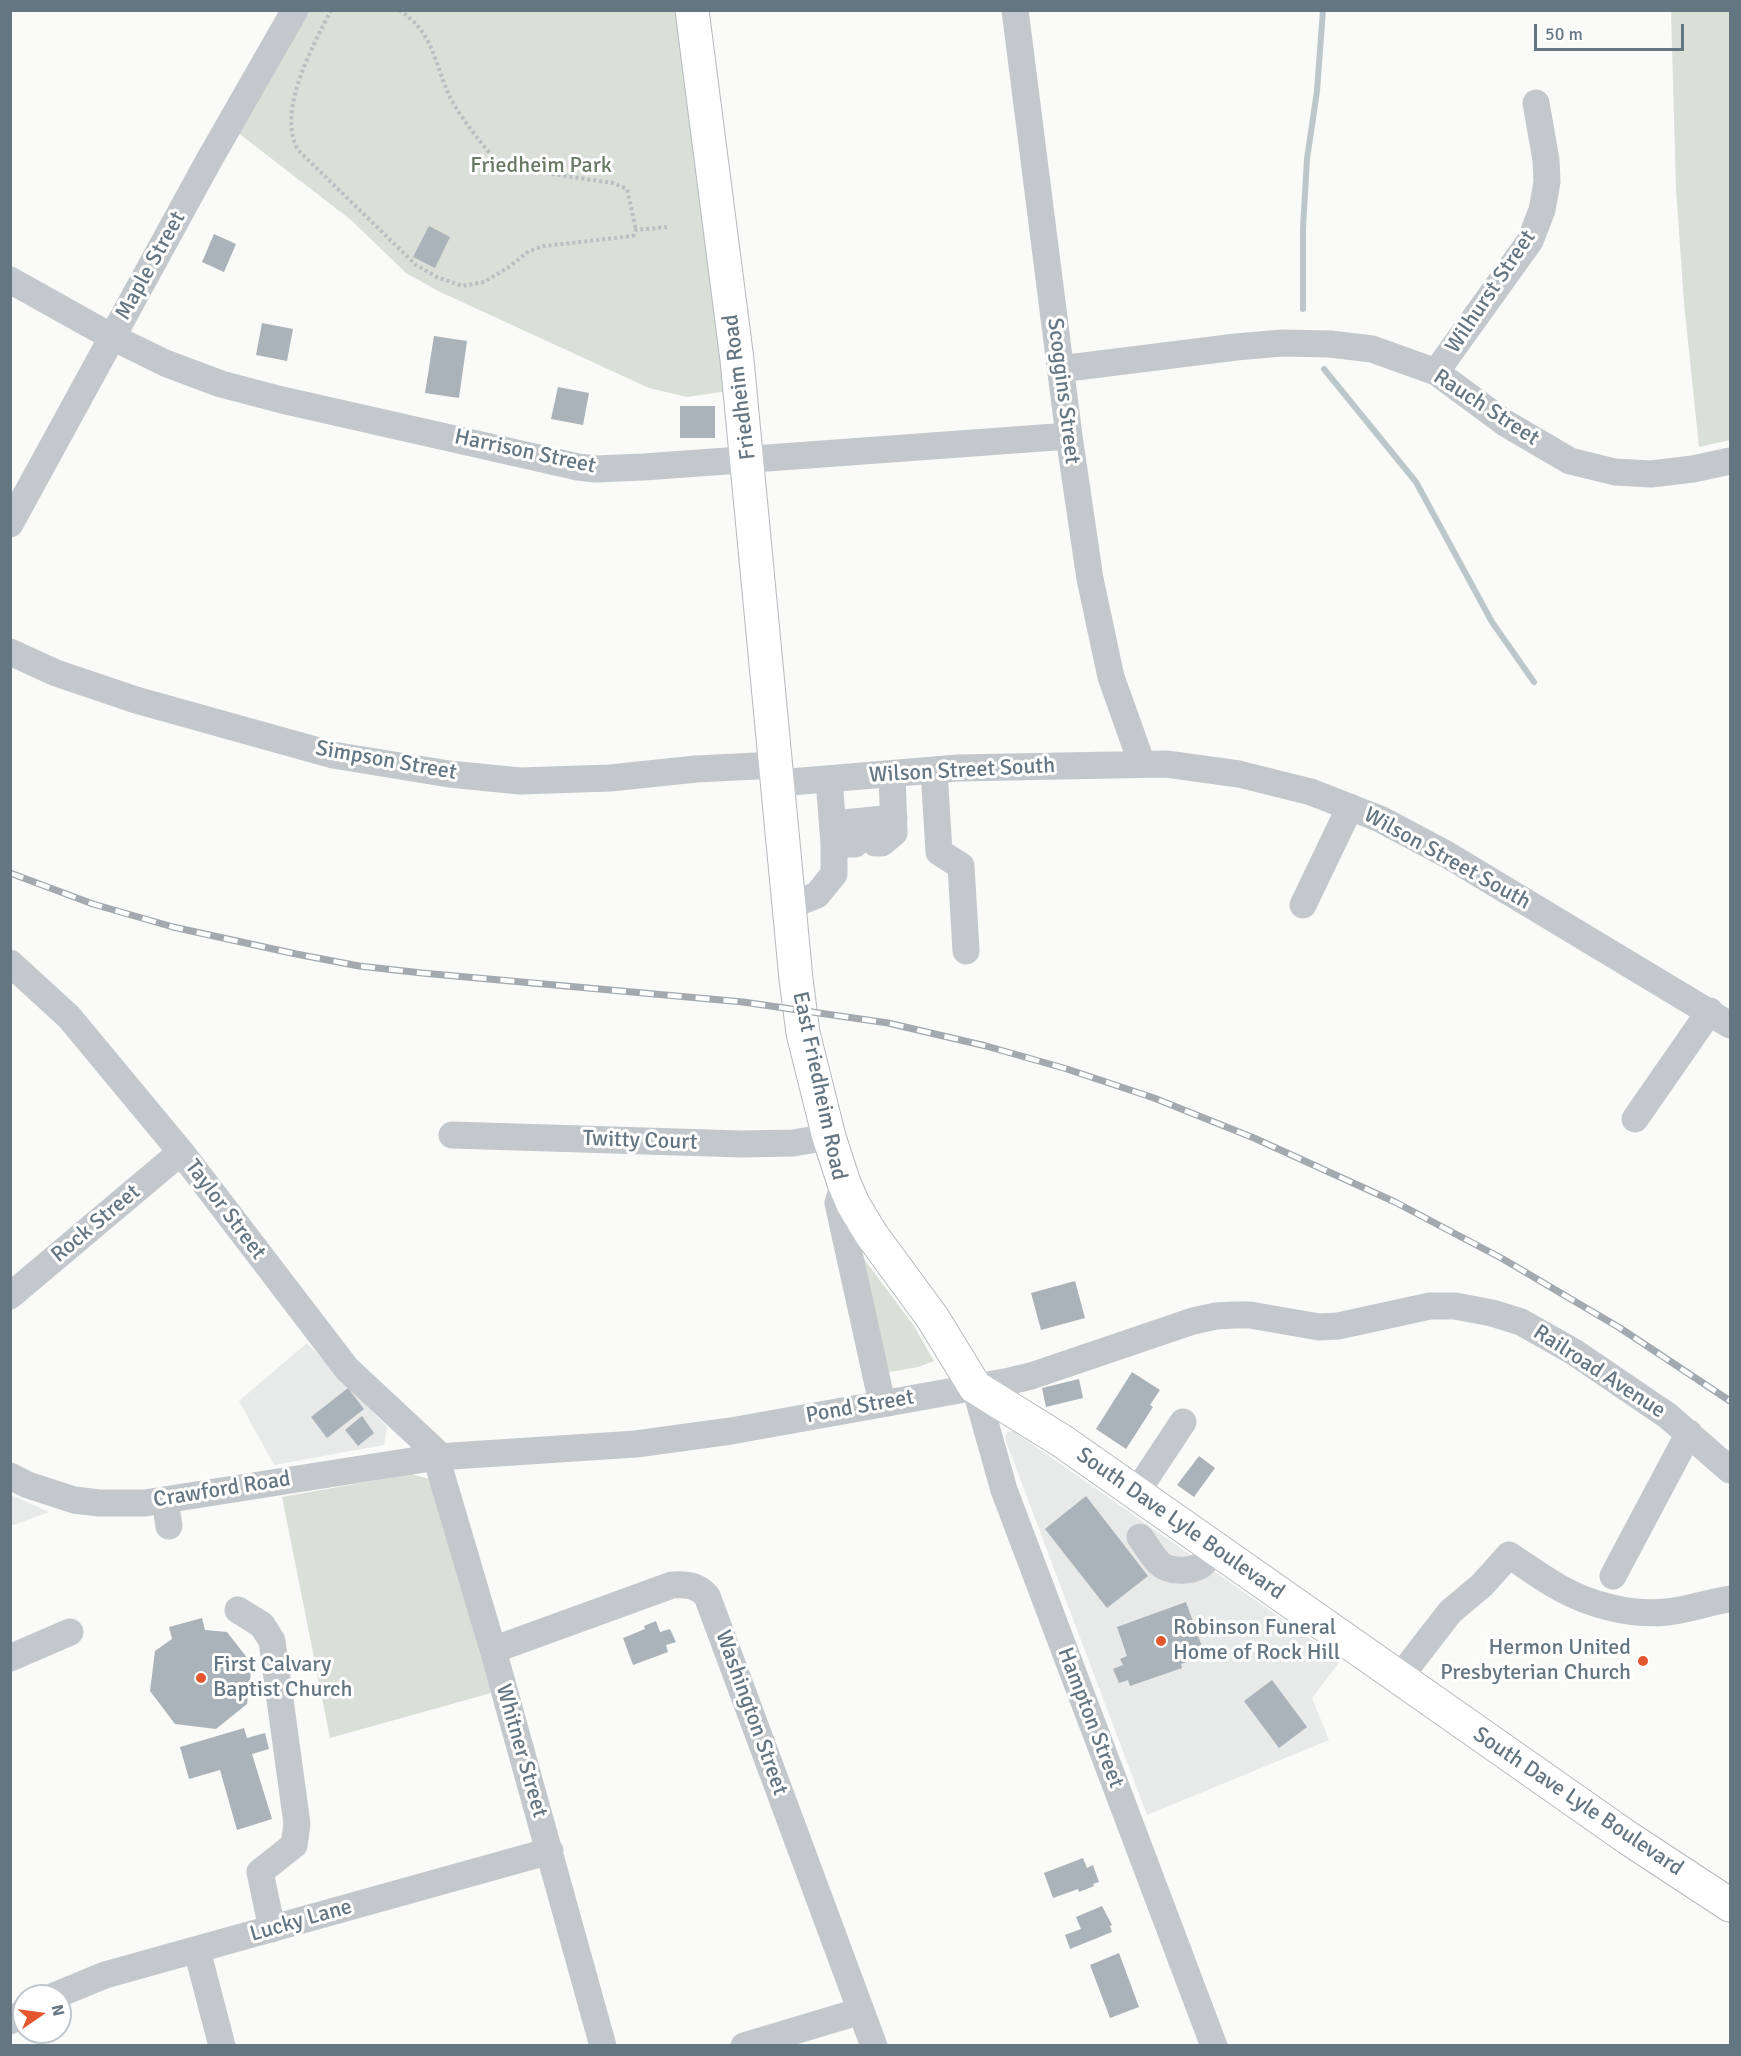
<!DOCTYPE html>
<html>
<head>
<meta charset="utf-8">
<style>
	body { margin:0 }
	#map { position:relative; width:1741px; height:2056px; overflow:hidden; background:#fafaf8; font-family:Signika,sans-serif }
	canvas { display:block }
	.frame { position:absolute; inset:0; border:12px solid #657683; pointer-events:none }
	.north { position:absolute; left:12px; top:1984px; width:60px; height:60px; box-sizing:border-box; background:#fff; border:2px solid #c1c8cd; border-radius:50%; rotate:77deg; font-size:16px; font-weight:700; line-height:24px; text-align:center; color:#657683 }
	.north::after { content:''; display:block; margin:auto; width:21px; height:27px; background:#e4572e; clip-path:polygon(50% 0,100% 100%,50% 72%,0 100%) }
	.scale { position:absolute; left:1534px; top:24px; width:150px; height:27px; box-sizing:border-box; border:3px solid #657683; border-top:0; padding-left:8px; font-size:18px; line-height:21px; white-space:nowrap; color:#657683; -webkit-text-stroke:4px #fff; paint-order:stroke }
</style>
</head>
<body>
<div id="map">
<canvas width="1741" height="2056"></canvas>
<div class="frame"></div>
<div class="north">N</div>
<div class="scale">50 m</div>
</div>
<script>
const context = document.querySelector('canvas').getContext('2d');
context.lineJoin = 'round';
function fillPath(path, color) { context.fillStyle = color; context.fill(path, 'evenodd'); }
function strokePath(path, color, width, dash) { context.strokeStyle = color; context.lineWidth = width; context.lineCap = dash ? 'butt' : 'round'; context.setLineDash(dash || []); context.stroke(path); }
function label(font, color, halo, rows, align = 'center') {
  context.font = font + ' Signika,sans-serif'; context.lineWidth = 6; context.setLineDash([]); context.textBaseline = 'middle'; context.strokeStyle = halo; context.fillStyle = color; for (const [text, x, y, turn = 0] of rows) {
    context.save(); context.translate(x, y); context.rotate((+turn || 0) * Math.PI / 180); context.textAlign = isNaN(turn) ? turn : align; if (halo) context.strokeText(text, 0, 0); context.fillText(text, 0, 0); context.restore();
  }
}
const built = new Path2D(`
	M 307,1343 L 387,1427 L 384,1445 L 274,1465 L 239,1401 Z
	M 1013,1431 L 1341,1660 L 1312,1698 L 1329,1740 L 1147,1815 L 1007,1444 L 1005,1437 L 1007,1432 Z
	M 11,1495 L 49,1512 L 11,1526 Z`);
const green = new Path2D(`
	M 305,11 L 680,11 L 728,391 L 687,397 L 649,388 L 438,291 L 406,273 L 351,220 L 237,132 Z
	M 1671,11 L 1730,11 L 1730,440 L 1699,447 L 1684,303 L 1676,188 Z
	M 861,1259 L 864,1259 L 914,1326 L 934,1361 L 918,1367 L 884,1373 Z
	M 411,1474 L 430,1479 L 434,1489 L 491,1693 L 330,1738 L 282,1497 Z`);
const stream = new Path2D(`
	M 1303,309 L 1303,228 L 1307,159 L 1317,91 L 1323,10
	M 1324,369 L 1416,482 L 1492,622 L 1534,682`);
const building = new Path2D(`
	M 429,226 L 450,237 L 435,268 L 413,257 Z
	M 214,234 L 236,244 L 224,272 L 202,262 Z
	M 262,323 L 293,329 L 287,361 L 256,355 Z
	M 434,336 L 467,341 L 459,398 L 425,393 Z
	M 558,387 L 589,393 L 583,425 L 551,419 Z
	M 680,406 L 715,406 L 715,438 L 680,438 Z
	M 1075,1281 L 1085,1318 L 1041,1330 L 1031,1293 Z
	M 1132,1372 L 1160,1390 L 1150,1405 L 1153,1407 L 1126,1449 L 1096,1429 Z
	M 1079,1379 L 1083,1398 L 1046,1407 L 1042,1388 Z
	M 348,1388 L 364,1409 L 327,1438 L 311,1417 Z
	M 362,1416 L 374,1433 L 358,1446 L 345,1430 Z
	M 1199,1456 L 1215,1468 L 1194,1497 L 1177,1485 Z
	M 1086,1496 L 1148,1576 L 1107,1608 L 1045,1529 Z
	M 1186,1602 L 1205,1655 L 1181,1664 L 1182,1668 L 1130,1686 L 1128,1680 L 1119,1683 L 1113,1669 L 1123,1665 L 1120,1659 L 1127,1656 L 1117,1627 Z
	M 202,1618 L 205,1630 L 227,1632 L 252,1664 L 247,1704 L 216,1729 L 175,1724 L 150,1691 L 155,1651 L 172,1639 L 169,1627 Z
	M 656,1621 L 660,1632 L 670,1629 L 676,1642 L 666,1645 L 668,1652 L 633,1665 L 623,1638 L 645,1629 L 644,1626 Z
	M 1272,1680 L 1307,1727 L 1279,1748 L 1244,1701 Z
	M 244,1728 L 247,1738 L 265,1733 L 269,1749 L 252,1754 L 272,1819 L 237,1830 L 220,1770 L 189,1779 L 180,1747 Z
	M 1083,1858 L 1087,1868 L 1093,1865 L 1099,1882 L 1093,1884 L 1094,1886 L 1079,1892 L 1078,1889 L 1053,1898 L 1044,1873 Z
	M 1102,1906 L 1112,1925 L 1110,1926 L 1112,1932 L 1070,1949 L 1065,1935 L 1081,1929 L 1076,1917 Z
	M 1119,1953 L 1139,2007 L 1110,2018 L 1090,1965 Z`);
const path = new Path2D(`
	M 331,10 C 313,46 276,112 298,150 L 416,265 L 437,277 L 462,286 L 484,282 L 509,267 L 529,251 L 544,246 L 633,236 L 636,230 L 667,227
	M 399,10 C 432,31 434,60 448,93 C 455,110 489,156 504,167 L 613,183 L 627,189 L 636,230`);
const minor = new Path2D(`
	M 1015,10 L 1069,436 L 1090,579 L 1111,677 L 1142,764
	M 10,280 L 112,337 L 165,363 L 221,384 L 282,400 L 578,467 L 595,469 L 644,467 L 1069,436
	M 1060,369 L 1236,347 L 1282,343 L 1330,344 L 1372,349 L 1436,372 L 1505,423 L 1570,461 L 1615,472 L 1651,474 L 1693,469 L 1730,461
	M 1436,372 L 1530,241 L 1542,210 L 1547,182 L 1546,160 L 1536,103
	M 10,524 L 208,162 L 295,10
	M 10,652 L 56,673 L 136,700 L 333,755 L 449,774 L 520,781 L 610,778 L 696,769 L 777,765
	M 934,770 L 939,852 L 961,866 L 966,951
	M 829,779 L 834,844 L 855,844
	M 778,783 L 958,768 L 1166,764 L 1239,774 L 1311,792 L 1380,819 L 1446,854 L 1730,1025
	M 833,824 L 894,818
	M 875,843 L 882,843 L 894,833 L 892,774
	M 789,902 L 802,901 L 817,895 L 834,874 L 834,844
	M 1303,905 L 1350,807
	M 10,963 L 69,1017 L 181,1152 L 347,1369 L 434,1450 L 493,1650 L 603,2046
	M 1635,1119 L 1710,1011
	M 452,1135 L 742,1144 L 793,1143 L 829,1137
	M 844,1183 L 838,1203 L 882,1403
	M 10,1296 L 181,1152
	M 975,1387 L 1004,1490 L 1214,2046
	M 10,1476 L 28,1485 L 74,1500 L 99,1503 L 145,1503 L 437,1457 L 636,1444 L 731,1431 L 1010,1381 L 1031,1376 L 1193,1321 L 1216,1316 L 1235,1315 L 1250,1315 L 1319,1327 L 1338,1326 L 1430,1306 L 1455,1306 L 1492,1313 L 1521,1322 L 1574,1352 L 1668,1416 L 1730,1470
	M 1136,1493 L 1183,1422
	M 165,1501 L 169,1526
	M 1140,1537 C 1146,1545 1152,1556 1159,1563 C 1168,1572 1189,1572 1200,1566 C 1206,1562 1210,1554 1215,1548
	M 1613,1576 L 1689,1433
	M 238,1610 L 262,1625 L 272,1641 L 297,1824 L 294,1845 L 260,1872 L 272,1929
	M 493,1650 L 672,1585 C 687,1584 697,1585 707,1596 L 874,2046
	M 10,1658 L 70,1632
	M 1399,1678 L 1450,1612 L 1482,1585 L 1509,1555 C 1526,1566 1542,1578 1560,1588 C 1590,1605 1632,1616 1667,1612 C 1688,1610 1709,1602 1730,1599
	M 197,1950 L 222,2046
	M 54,1996 L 105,1975 L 550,1851
	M 10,2021 L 24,2012
	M 744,2046 L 861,2011`);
const major = new Path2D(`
	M 692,10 L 737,360 L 796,979 L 803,1033 L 829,1137 L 844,1183 L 853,1204 L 871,1234 L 932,1317 L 975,1387 L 1062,1441 L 1628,1838 L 1730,1905`);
const rail = new Path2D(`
	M 10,873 L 93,904 L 173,927 L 296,954 L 359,966 L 422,973 L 743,1002 L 888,1023 L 986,1046 L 1067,1069 L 1154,1098 L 1254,1138 L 1395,1202 L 1503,1259 L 1620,1328 L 1730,1401`);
const markers = [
	[1161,1641,6,"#e4572e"],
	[1643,1661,6,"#e4572e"],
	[201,1678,6,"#e4572e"]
];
const parkNames = [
	["Friedheim Park",541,166]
];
const streetNames = [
	["Maple Street",151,266,-61],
	["Wilhurst Street",1491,292,-56],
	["Friedheim Road",740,387,-97],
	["Scoggins Street",1063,391,83],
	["Rauch Street",1486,408,33],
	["Harrison Street",525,452,12],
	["Simpson Street",386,761,10],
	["Wilson Street South",962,771,-3],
	["Wilson Street South",1447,859,29],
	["East Friedheim Road",819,1086,78],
	["Twitty Court",640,1141,2],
	["Taylor Street",225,1210,53],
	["Rock Street",96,1224,-40],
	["Railroad Avenue",1599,1372,33],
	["Pond Street",860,1407,-10],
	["Crawford Road",222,1490,-9],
	["South Dave Lyle Boulevard",1180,1524,35],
	["Washington Street",751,1713,70],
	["Hampton Street",1090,1718,69],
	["Whitner Street",521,1751,74],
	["South Dave Lyle Boulevard",1578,1802,34],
	["Lucky Lane",301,1921,-16]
];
const poiNames = [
	["Robinson Funeral",1173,1628],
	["Home of Rock Hill",1173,1653],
	["Hermon United",1631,1648,"right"],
	["Presbyterian Church",1631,1673,"right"],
	["First Calvary",213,1665],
	["Baptist Church",213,1690]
];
fillPath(built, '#e8e9e9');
fillPath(green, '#dadfd7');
strokePath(stream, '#bbc7cb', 6);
fillPath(building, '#aab3b9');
strokePath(major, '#b5babe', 35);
strokePath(path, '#bbbfc2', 4, [3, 3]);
strokePath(minor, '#c3c8cc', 27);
strokePath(major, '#fff', 33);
strokePath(rail, '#a2aab0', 7);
strokePath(rail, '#fff', 4.5, [14]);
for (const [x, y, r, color] of markers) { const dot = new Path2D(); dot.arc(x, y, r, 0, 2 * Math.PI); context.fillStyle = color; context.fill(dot); strokePath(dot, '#fff', 2); }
label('22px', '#687a64', '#fff', parkNames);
label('22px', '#657683', '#fff', streetNames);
label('22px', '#657683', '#fff', poiNames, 'left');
</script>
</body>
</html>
